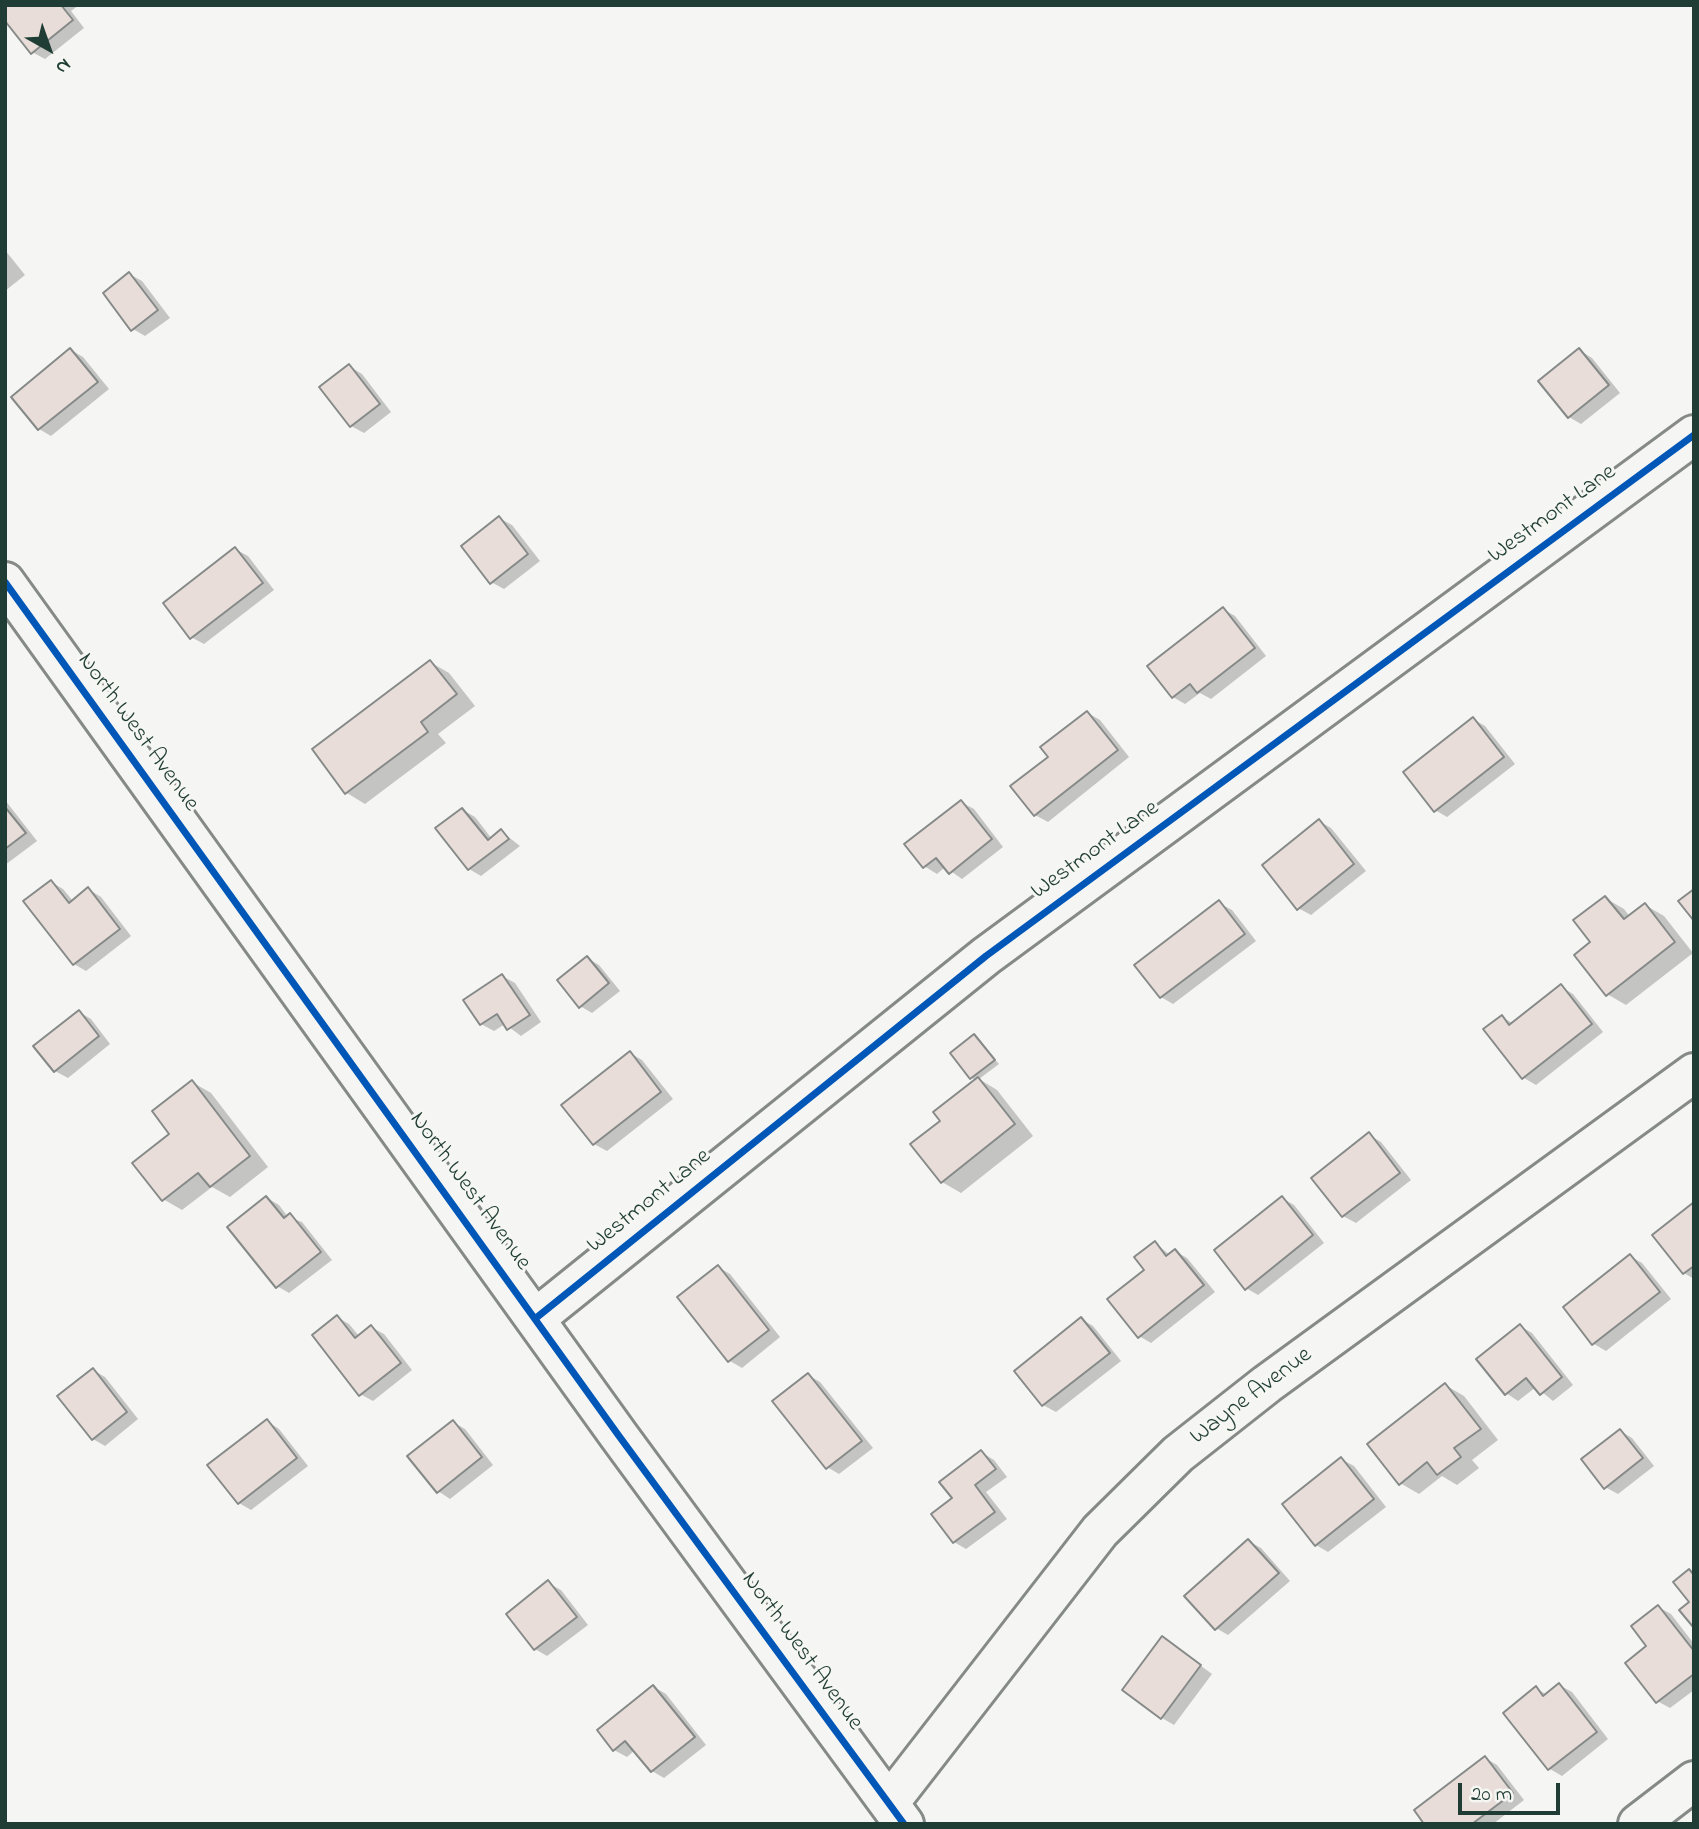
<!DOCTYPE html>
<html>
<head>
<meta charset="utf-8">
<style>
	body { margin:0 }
	#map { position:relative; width:1699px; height:1829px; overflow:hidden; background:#f5f5f3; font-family:"Indie Flower",sans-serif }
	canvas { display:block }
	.frame { position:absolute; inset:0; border:7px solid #1f3d34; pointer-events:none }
	.north { position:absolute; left:14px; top:14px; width:70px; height:70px; -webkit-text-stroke:5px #f6f6f2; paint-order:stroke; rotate:140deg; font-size:19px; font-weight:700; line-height:28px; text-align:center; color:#1f3d34 }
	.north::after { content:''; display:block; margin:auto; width:24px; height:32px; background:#1f3d34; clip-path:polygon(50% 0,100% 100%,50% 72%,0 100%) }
	.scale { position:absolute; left:1458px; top:1783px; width:102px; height:32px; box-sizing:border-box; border:4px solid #1f3d34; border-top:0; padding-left:9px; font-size:21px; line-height:24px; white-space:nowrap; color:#1f3d34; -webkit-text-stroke:5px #f6f6f2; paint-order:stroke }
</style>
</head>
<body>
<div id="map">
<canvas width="1699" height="1829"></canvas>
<div class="frame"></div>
<div class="north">N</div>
<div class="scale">20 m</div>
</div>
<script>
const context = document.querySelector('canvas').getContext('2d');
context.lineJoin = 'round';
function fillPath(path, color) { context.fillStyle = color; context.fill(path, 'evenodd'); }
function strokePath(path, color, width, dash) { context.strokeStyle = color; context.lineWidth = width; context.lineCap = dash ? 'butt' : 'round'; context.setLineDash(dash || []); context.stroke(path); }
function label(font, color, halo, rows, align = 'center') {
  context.font = font + ' "Indie Flower",sans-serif'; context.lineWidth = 6; context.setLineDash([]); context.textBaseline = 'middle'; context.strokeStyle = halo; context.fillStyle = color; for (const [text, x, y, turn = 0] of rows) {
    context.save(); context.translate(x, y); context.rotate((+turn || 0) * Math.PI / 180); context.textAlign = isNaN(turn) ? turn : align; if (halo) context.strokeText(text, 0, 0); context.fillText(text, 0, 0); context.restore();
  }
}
const shadow = new Path2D(`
	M 5,5 L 79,5 L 71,11 L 84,28 L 45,59 L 32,52 Z
	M 5,250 L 25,275 L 5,291 Z
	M 129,274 L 142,281 L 170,318 L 145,336 L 133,329 Z
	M 71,350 L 83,357 L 109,389 L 51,436 L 39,429 Z
	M 1579,350 L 1592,358 L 1620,393 L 1581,424 L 1569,417 Z
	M 349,366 L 362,374 L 391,412 L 364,433 L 351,426 Z
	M 499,518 L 512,525 L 540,561 L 504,589 L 491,582 Z
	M 235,549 L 248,556 L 274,590 L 204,644 L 191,637 Z
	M 1223,609 L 1235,616 L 1266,656 L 1211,699 L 1200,693 L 1185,704 L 1173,697 Z
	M 430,662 L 449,673 L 475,706 L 438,734 L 446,743 L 365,804 L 347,793 L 314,750 Z
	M 1088,713 L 1100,720 L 1129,757 L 1048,822 L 1035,815 L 1050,757 Z
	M 1473,719 L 1485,726 L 1515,764 L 1447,817 L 1435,810 Z
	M 5,800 L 37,841 L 5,865 Z
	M 961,802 L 974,809 L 1003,847 L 962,879 L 945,867 L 937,874 L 924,866 Z
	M 463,810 L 475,817 L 492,839 L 502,832 L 520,846 L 481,876 L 469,869 Z
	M 1319,821 L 1331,828 L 1366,871 L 1311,915 L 1298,908 Z
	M 51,882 L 63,889 L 73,901 L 88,889 L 101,897 L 131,936 L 86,971 L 74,964 Z
	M 1605,898 L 1624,909 L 1630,917 L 1645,905 L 1664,916 L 1693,953 L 1626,1005 L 1607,994 L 1593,942 Z
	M 1219,903 L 1232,910 L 1256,941 L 1173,1004 L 1161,997 Z
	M 587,958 L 599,965 L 620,991 L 592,1013 L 580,1006 Z
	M 502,976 L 515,983 L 541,1022 L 521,1036 L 505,1024 L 494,1031 L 481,1024 Z
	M 1561,987 L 1573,994 L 1603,1032 L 1536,1085 L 1524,1078 L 1502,1017 L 1514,1024 Z
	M 79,1012 L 91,1019 L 110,1044 L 68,1078 L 55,1071 L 36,1046 Z
	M 974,1037 L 999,1064 L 979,1079 L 997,1090 L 1033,1136 L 961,1193 L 942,1182 L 913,1145 L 943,1121 L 976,1080 L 972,1078 Z
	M 630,1053 L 642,1060 L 673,1099 L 607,1151 L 594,1144 L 564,1105 Z
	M 192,1082 L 211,1093 L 268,1167 L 230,1197 L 212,1187 L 182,1210 L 163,1199 L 172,1134 Z
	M 1369,1135 L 1381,1142 L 1411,1180 L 1356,1223 L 1343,1216 L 1314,1178 Z
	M 267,1198 L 279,1205 L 288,1217 L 302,1222 L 332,1260 L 289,1293 L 277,1286 Z
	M 1282,1198 L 1294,1205 L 1324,1243 L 1258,1295 L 1246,1288 Z
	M 1694,1204 L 1694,1279 L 1684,1273 Z
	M 1155,1243 L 1170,1255 L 1175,1251 L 1187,1258 L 1215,1292 L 1151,1343 L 1139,1336 L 1147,1270 Z
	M 1630,1256 L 1642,1263 L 1671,1299 L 1606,1351 L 1594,1344 Z
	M 718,1267 L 730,1274 L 780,1337 L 742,1368 L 730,1361 Z
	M 337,1317 L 349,1324 L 359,1336 L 371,1327 L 384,1334 L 412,1370 L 373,1401 L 360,1394 Z
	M 1081,1319 L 1093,1326 L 1121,1361 L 1056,1412 L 1043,1405 L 1016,1371 Z
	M 1520,1326 L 1532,1333 L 1573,1385 L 1553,1401 L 1536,1387 L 1518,1401 L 1506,1393 Z
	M 93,1370 L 105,1377 L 138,1419 L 105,1446 L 93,1439 Z
	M 808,1375 L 820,1382 L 873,1448 L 839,1474 L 827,1467 Z
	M 1445,1385 L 1464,1396 L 1498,1440 L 1472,1460 L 1479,1468 L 1457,1485 L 1442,1476 L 1419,1494 L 1400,1483 Z
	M 267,1421 L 279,1429 L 308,1466 L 251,1510 L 239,1503 Z
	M 453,1422 L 465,1429 L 493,1465 L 450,1499 L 438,1491 Z
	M 1620,1431 L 1632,1438 L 1654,1466 L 1618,1494 L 1605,1487 Z
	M 981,1452 L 994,1460 L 1007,1477 L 986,1492 L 1007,1519 L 966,1549 L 954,1542 L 954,1498 Z
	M 1341,1459 L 1354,1466 L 1386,1507 L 1328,1552 L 1316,1545 Z
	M 1248,1541 L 1261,1548 L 1290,1581 L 1228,1635 L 1216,1628 Z
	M 548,1583 L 561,1590 L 588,1625 L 547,1656 L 535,1649 Z
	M 1658,1607 L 1671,1614 L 1694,1644 L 1694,1690 L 1670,1708 L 1657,1701 L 1649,1646 Z
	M 1163,1638 L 1212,1674 L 1174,1725 L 1162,1718 Z
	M 1559,1685 L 1572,1692 L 1608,1739 L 1562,1776 L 1550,1769 L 1505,1713 L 1536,1688 L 1547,1695 Z
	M 654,1687 L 666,1694 L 706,1745 L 664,1778 L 652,1771 L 635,1750 L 627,1757 L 614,1750 Z
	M 1485,1758 L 1497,1765 L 1524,1800 L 1493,1824 L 1426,1824 Z`);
const building = new Path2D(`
	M 5,5 L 61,5 L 73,20 L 31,54 L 5,21 Z
	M 129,272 L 158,310 L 131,331 L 103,293 Z
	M 70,348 L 98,382 L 38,430 L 11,397 Z
	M 1579,348 L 1609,385 L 1568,418 L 1538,381 Z
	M 349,364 L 380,404 L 350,427 L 319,387 Z
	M 499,516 L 528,554 L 490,584 L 461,546 Z
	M 235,547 L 263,583 L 190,639 L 163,603 Z
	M 1223,607 L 1255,648 L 1197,693 L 1190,684 L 1172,698 L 1147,666 Z
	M 430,660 L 457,694 L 421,722 L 428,732 L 345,794 L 312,749 Z
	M 1087,711 L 1118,750 L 1034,816 L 1010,786 L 1048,757 L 1040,747 Z
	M 1473,717 L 1504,757 L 1434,812 L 1403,772 Z
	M 961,800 L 992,839 L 949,874 L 936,858 L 923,868 L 904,844 Z
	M 5,807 L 26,833 L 5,849 Z
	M 462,808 L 488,840 L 501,829 L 509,839 L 468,870 L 435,828 Z
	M 1319,819 L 1354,864 L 1297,910 L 1262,865 Z
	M 51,880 L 69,903 L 88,887 L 120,929 L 73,965 L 23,901 Z
	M 1694,889 L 1694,921 L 1678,901 Z
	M 1605,896 L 1624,919 L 1645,903 L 1675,942 L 1606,996 L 1574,955 L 1590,942 L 1573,920 Z
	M 1219,900 L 1245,934 L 1160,998 L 1134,965 Z
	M 587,956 L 609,983 L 579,1008 L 557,980 Z
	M 502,974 L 530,1015 L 507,1030 L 497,1014 L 480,1025 L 463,1000 Z
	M 1561,984 L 1592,1024 L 1522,1079 L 1483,1029 L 1502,1015 L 1509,1025 Z
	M 79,1010 L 99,1036 L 54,1072 L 33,1046 Z
	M 974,1034 L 995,1060 L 970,1079 L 950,1053 Z
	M 630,1051 L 661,1092 L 593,1145 L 561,1105 Z
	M 978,1077 L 1015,1124 L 941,1183 L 910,1144 L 940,1121 L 933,1112 Z
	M 192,1080 L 250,1156 L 210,1187 L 198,1173 L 162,1201 L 132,1163 L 169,1134 L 152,1111 Z
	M 1369,1132 L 1400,1173 L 1342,1217 L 1311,1178 Z
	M 266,1196 L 284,1218 L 290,1213 L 321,1252 L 276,1288 L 227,1227 Z
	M 1282,1196 L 1313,1235 L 1245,1290 L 1214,1250 Z
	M 1694,1202 L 1694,1266 L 1683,1274 L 1652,1235 Z
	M 1155,1241 L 1166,1256 L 1175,1249 L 1204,1285 L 1138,1338 L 1107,1299 L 1144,1270 L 1134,1257 Z
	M 1630,1254 L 1660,1292 L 1592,1345 L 1563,1307 Z
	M 718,1265 L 769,1330 L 728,1362 L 677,1297 Z
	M 337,1315 L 355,1338 L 371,1325 L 401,1363 L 359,1396 L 312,1335 Z
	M 1081,1317 L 1110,1353 L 1042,1406 L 1014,1371 Z
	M 1520,1324 L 1562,1377 L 1540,1395 L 1526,1378 L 1505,1395 L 1476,1359 Z
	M 93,1368 L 127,1412 L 92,1440 L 57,1396 Z
	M 808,1373 L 862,1441 L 826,1469 L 772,1401 Z
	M 1445,1383 L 1481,1429 L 1454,1448 L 1461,1457 L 1437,1475 L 1427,1462 L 1399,1485 L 1367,1444 Z
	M 267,1419 L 297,1458 L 238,1504 L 207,1465 Z
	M 453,1420 L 482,1457 L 437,1493 L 407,1456 Z
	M 1620,1429 L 1643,1458 L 1604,1489 L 1581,1459 Z
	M 981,1450 L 996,1469 L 975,1485 L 995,1512 L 953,1543 L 931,1514 L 952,1498 L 939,1482 Z
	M 1341,1457 L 1374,1499 L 1315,1546 L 1282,1504 Z
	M 1248,1539 L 1279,1573 L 1215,1630 L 1184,1596 Z
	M 1689,1569 L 1694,1575 L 1694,1628 L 1679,1610 L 1689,1602 L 1673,1582 Z
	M 548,1580 L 577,1617 L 534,1650 L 506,1614 Z
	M 1658,1605 L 1694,1651 L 1694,1674 L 1656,1703 L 1625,1663 L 1646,1646 L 1631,1626 Z
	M 1162,1636 L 1201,1665 L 1161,1719 L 1122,1690 Z
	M 1559,1683 L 1597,1732 L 1548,1770 L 1503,1713 L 1536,1686 L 1543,1696 Z
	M 653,1685 L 695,1737 L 651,1772 L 625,1741 L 613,1751 L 597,1730 Z
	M 1485,1756 L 1513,1793 L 1472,1824 L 1424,1824 L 1414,1810 Z`);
const minor = new Path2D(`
	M 5,582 L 619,1436 L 904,1824
	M 536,1318 L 986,956 L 1694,435
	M 889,1803 L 1100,1531 L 1178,1454 L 1267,1384 L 1694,1073
	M 1638,1824 L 1694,1781`);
const cycleway = new Path2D(`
	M 5,582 L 619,1436 L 904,1824
	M 536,1318 L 986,956 L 1694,435`);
const streetNames = [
	["Westmont Lane",1553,515,-36],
	["North West Avenue",137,733,54],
	["Westmont Lane",1096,851,-36],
	["North West Avenue",469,1192,54],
	["Westmont Lane",650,1202,-39],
	["Wayne Avenue",1252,1397,-37],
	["North West Avenue",801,1652,54]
];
fillPath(shadow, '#0003');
fillPath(building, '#e8ddd9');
strokePath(building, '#858a88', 2);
strokePath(minor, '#858a88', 44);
strokePath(minor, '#f5f5f3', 38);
strokePath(cycleway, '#0057b8', 7);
label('24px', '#1f3d34', '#f6f6f2', streetNames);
</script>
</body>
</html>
